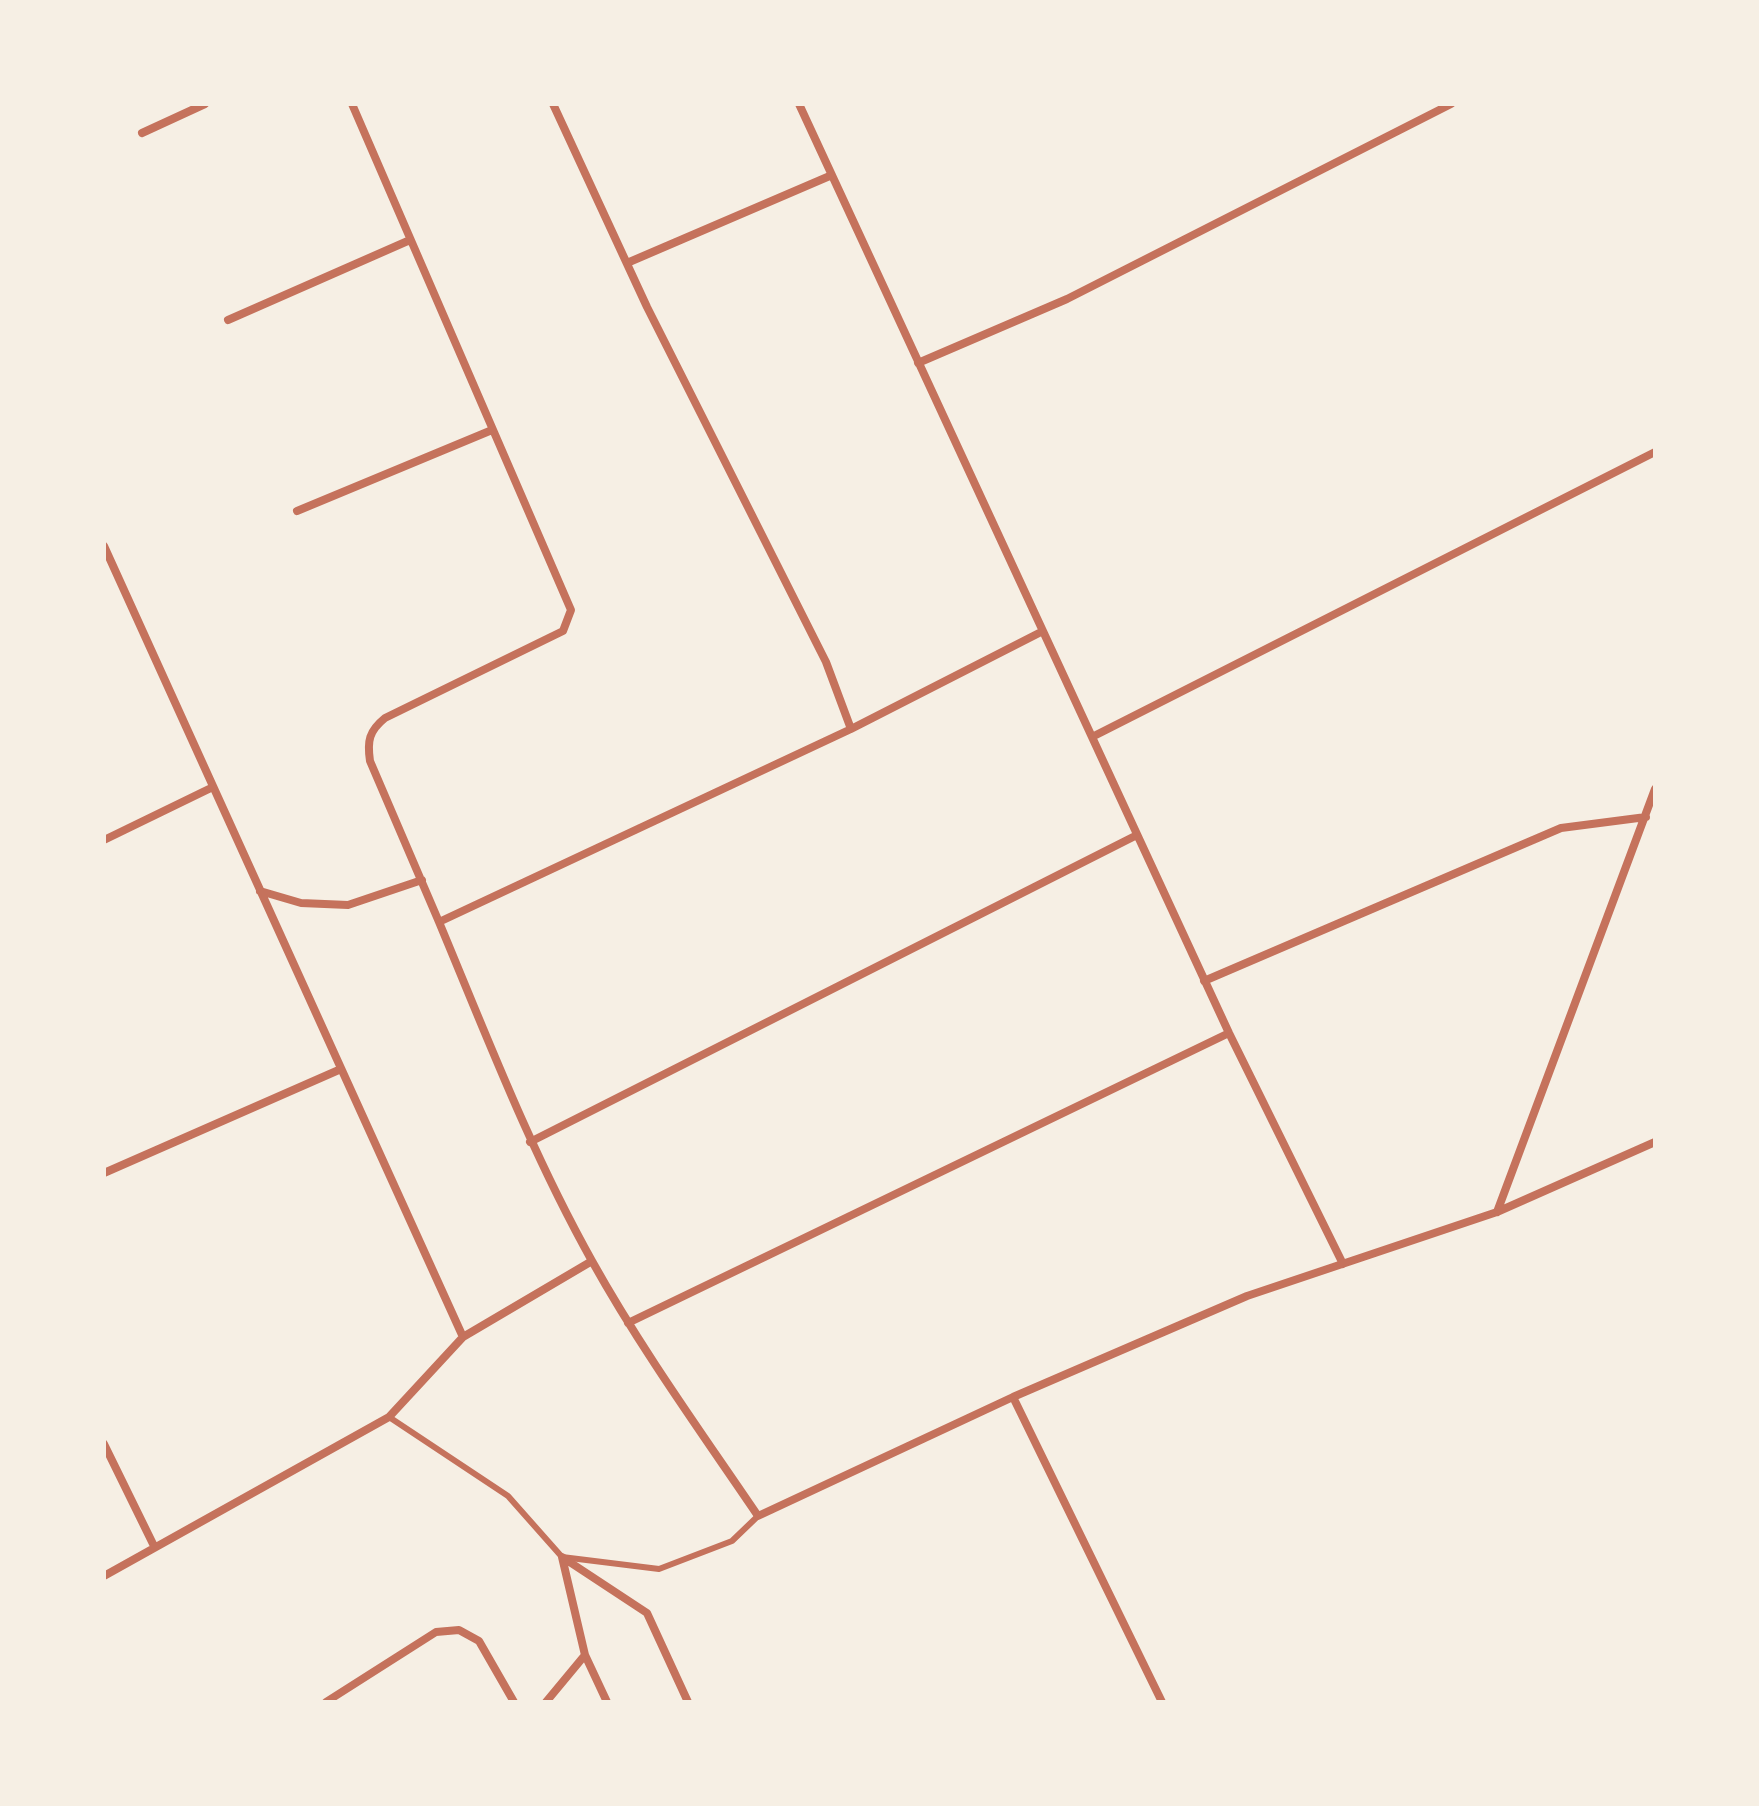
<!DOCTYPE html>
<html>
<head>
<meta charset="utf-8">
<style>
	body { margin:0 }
	#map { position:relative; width:1759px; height:1806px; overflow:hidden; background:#f6efe4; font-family:"Varela Round",sans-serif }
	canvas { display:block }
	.frame { position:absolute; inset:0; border:106px solid #f6efe4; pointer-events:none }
</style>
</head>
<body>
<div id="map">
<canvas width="1759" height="1806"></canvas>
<div class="frame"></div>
</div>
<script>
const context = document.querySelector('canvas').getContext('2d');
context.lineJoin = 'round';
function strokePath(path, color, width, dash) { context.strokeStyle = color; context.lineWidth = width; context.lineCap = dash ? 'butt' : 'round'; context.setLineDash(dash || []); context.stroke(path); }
const service = new Path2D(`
	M 389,1417 L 508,1496 L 562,1557 L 659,1569 L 732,1541 L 758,1516`);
const minor = new Path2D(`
	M 352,104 L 571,610 L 563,631 L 385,718 C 369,731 367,741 370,761 L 439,922
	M 553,104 L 647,307 L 826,662 L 851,729 L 439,922 C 487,1037 531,1152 592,1261 C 641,1349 701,1432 758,1516 L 1013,1397 L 1247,1296 L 1497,1212 L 1655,1142
	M 799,104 L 1229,1033 L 1343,1264
	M 142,133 L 205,104
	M 627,263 L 832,175
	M 228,320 L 410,240
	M 918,363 L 1067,299 L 1451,104
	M 297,511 L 492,430
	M 104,546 L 463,1337
	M 851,729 L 1043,631
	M 1092,737 L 1655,452
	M 104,840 L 213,787
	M 260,891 L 301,903 L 348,905 L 422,880
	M 1204,981 L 1561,828 L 1646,817
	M 530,1142 L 1137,835
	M 104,1173 L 341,1069
	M 1497,1212 L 1655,789
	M 628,1323 L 1229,1033
	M 1013,1397 L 1162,1702
	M 104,1444 L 154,1546
	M 104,1576 L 389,1417 L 463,1337 L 592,1261
	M 326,1702 L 436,1632 L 459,1630 L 479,1641 L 514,1702
	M 546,1702 L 585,1655
	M 607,1702 L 585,1655 L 562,1557 L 647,1613 L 688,1702`);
strokePath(service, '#c5725c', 6);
strokePath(minor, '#c5725c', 8);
</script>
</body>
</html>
